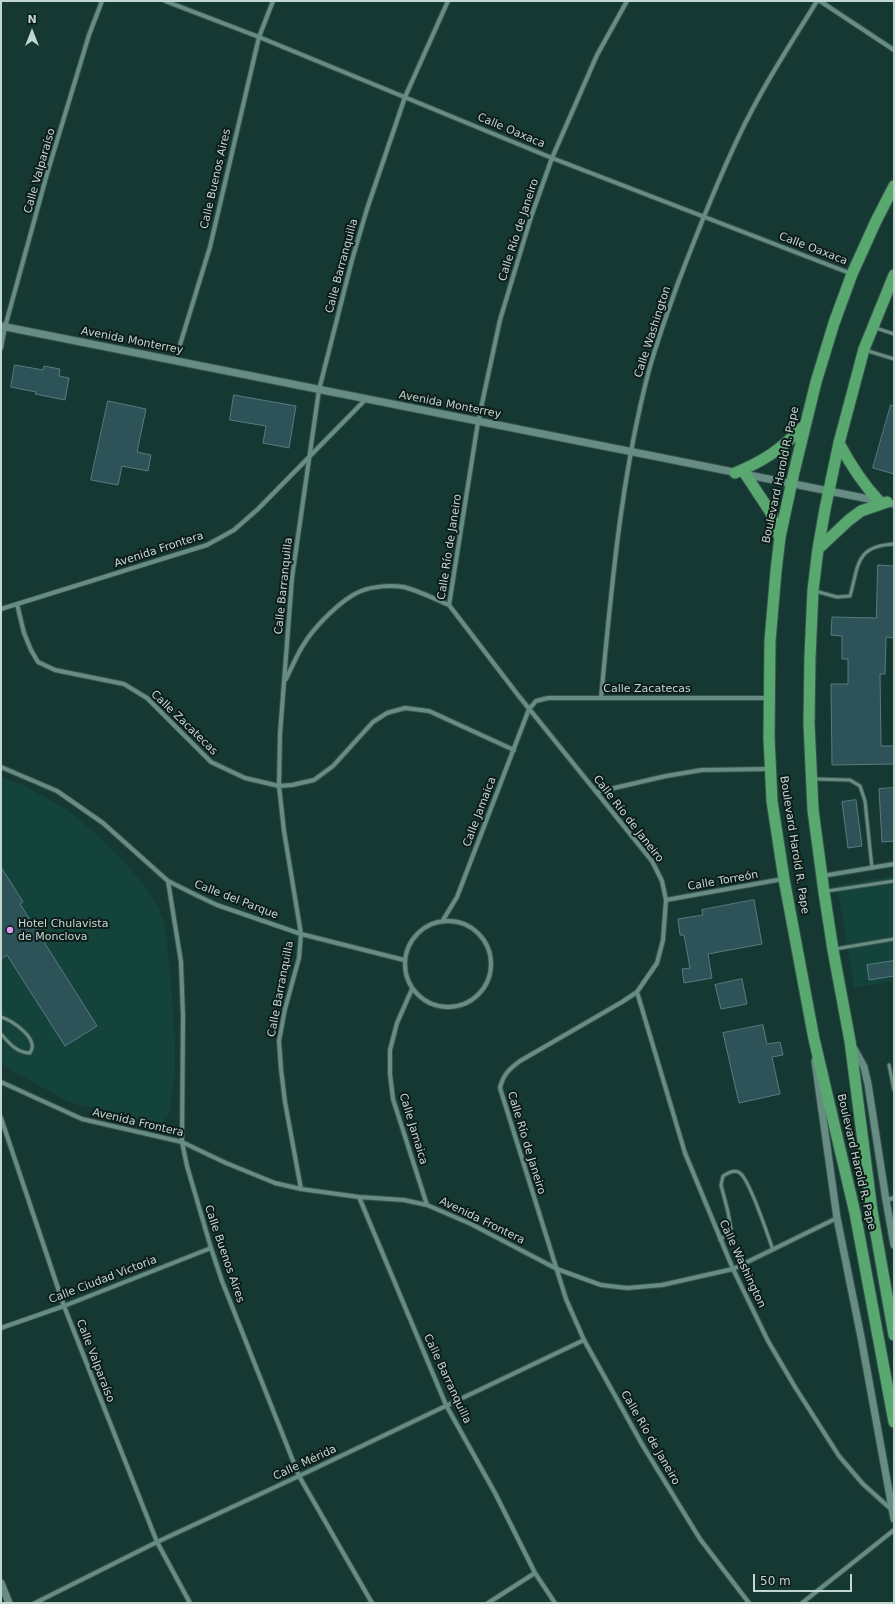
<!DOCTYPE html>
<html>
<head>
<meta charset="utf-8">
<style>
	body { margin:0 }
	#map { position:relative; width:895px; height:1604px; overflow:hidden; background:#153932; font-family:"DejaVu Sans",sans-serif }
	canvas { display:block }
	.frame { position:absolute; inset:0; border:2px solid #c3d7d1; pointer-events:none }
	.north { position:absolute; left:12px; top:12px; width:40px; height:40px; -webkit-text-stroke:3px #0e1d1a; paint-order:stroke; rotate:0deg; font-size:11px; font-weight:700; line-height:16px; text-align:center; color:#c3d7d1 }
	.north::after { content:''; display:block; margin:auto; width:14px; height:18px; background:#c3d7d1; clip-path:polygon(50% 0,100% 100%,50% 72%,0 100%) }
	.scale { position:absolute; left:753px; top:1574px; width:99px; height:18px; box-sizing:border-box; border:2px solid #c3d7d1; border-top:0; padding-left:5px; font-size:12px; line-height:14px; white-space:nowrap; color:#c3d7d1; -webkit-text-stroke:3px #0e1d1a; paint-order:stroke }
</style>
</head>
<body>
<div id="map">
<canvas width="895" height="1604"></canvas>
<div class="frame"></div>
<div class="north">N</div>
<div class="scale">50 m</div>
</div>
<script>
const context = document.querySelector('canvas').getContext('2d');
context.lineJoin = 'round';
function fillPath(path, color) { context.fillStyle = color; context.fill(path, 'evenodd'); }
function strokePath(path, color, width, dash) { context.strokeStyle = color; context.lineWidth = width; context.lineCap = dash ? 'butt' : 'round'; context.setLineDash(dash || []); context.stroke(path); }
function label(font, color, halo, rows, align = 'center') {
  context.font = font + ' "DejaVu Sans",sans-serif'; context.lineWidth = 4; context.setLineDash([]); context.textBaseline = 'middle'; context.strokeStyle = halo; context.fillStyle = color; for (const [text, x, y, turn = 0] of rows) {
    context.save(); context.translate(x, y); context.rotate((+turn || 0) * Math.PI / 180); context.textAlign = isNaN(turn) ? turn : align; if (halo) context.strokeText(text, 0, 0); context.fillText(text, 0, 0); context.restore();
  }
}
const built = new Path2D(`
	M 1,777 L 23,785 L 66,809 L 99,836 L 122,859 L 149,891 L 157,905 L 165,924 L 172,993 L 175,1049 L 175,1073 L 169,1115 L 162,1123 L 138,1120 L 69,1102 L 18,1074 L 1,1063 Z
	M 894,876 L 894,981 L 854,988 L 837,885 Z`);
const building = new Path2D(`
	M 15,365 L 43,370 L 44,366 L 60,369 L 59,376 L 69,378 L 65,400 L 35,394 L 36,392 L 11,387 Z
	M 234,395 L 296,406 L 289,448 L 263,443 L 266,426 L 230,420 Z
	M 108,401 L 146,409 L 137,452 L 151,455 L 148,471 L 122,466 L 118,485 L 91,480 Z
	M 891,405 L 894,406 L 894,474 L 873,468 Z
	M 878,565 L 894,566 L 894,638 L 886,637 L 885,674 L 880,674 L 881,746 L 894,746 L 894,764 L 832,765 L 831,684 L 848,684 L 848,659 L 842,659 L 842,636 L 831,635 L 832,617 L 876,618 Z
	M 894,788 L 894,841 L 882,842 L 879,789 Z
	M 856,800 L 862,846 L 848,848 L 842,802 Z
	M 1,867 L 23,902 L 20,904 L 97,1026 L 65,1046 L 7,955 L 1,959 Z
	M 754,900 L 762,944 L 708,954 L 712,978 L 684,983 L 682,969 L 690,968 L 684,935 L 680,935 L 678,919 L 703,915 L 702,910 Z
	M 894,961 L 894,976 L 869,980 L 867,965 Z
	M 742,979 L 747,1004 L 721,1009 L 715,985 Z
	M 763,1025 L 767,1044 L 780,1042 L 783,1055 L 772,1057 L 780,1094 L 739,1103 L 723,1033 Z`);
const service = new Path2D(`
	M 876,328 L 894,334
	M 865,350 L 894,359
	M 815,591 L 837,597 L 850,596 C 859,565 855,546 894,544
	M 815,779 L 850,780 L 860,786 L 865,801 L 872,868
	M 827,891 L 894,881
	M 835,949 L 894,939
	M 1,1017 C 13,1021 40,1039 30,1053 C 17,1053 9,1043 1,1034
	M 889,1065 L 894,1090
	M 720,1240 L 729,1233 L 731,1229 L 728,1212 L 721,1185 L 723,1176 C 728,1173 734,1169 740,1173 C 750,1180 768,1236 773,1250`);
const minor = new Path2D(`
	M 165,1 L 259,37 L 552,158 L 852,274
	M 627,1 L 597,55 L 552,158 L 531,217 L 500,320 L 478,422 L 449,605 L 518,695 L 652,861 L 662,881 L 666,900 L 663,940 L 657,963 L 637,992 L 622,1002 L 520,1061 C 509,1069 503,1075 500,1088 L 566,1299 L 584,1340 L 643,1446 L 700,1539 L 749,1603
	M 820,1 L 894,50
	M 1,348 L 5,327 L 47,174 L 89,35 L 102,1
	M 175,361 L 210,247 L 259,37 L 273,1
	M 17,604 L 24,633 L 31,650 L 38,662 L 55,670 L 124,684 L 147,698 L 211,762 L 245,778 L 279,786 L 292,785 L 314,780 L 333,766 L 373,722 L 387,713 L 405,708 L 429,711 L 514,750
	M 1,609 L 207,545 L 234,530 L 258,509 L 366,399
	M 286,679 C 291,669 296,657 302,647 C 313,628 341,599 361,591 C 374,586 391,585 404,587 C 419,591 435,599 449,605
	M 601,698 C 611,593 620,488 645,386 C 653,351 666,317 678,283 C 697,233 716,184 739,136 C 761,89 790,45 817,1
	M 1,767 L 57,791 L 103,823 L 168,881 L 196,895 L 217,905 L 301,934 L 404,960
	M 597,792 L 666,776 L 702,770 L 769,769
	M 822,876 L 894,864
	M 168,881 L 181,962 L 183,1016 L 182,1142 L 187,1166 L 211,1248 L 222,1281 L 299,1476 L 372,1603
	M 666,900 L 783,879
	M 443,920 L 457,897 L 529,709 L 536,701 L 548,698 L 769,698
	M405 964a43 43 0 1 1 86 0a43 43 0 1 1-86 0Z
	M 412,989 L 397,1023 L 390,1050 L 390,1074 L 393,1099 L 427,1205
	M 637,992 L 685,1153 L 733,1269 L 768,1341 L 795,1387 L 839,1456 L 863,1484 L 892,1510
	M 1,1082 L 82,1119 L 182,1142 L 226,1163 L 275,1183 L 301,1189 L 359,1197 L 404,1200 L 427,1205 L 471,1224 L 557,1269 L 601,1285 L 627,1288 L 662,1285 L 733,1269 L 837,1218
	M 1,1118 L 64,1306 L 157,1542 L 190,1603
	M 301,1189 L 285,1102 L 281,1069 L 279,1041 L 285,1009 L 299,958 L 301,934 L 284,831 L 279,786 L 280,734 L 292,578 L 319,390 L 352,260 L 367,209 L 405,97 L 448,1
	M 359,1197 L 446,1405 L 495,1493 L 535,1573 L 555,1603
	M 886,1200 L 894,1198
	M 1,1328 L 64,1306 L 211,1248
	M 35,1603 L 157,1542 L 299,1476 L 584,1340
	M 488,1603 L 535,1573
	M 802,1603 L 894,1530`);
const tertiary = new Path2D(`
	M 1,326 L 894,504
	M 852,1045 L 864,1067 L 868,1084 L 886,1200 L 894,1245
	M 815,1061 L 837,1218 L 861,1337 L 894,1519
	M 1,1583 L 9,1603`);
const trunk = new Path2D(`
	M 894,186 L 876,221 L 852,274 L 834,323 L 816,382 L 794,472 L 780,537 L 776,571 L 770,641 L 769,738 L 772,801 L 784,879 L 814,1039 L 855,1213 L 894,1422
	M 894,275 L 864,349 L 839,443 L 825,509 L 818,549 L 813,590 L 810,657 L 809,723 L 813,810 L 824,892 L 833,950 L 850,1041 L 872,1211 L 894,1335
	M 839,443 C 850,464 862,483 879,501
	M 735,473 C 766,460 781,449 804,426
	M 746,475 L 771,513 L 779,536
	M 818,549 L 849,520 L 861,511 L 887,502`);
const markers = [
	[10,930,4,"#dd99f4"]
];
const streetNames = [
	["Calle Oaxaca",511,131,23],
	["Calle Valparaíso",40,171,-74],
	["Calle Buenos Aires",216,179,-77],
	["Calle Río de Janeiro",519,230,-72],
	["Calle Oaxaca",813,249,21],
	["Calle Barranquilla",342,266,-75],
	["Calle Washington",653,332,-72],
	["Avenida Monterrey",132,341,11],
	["Avenida Monterrey",450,405,11],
	["Boulevard Harold R. Pape",781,475,-78],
	["Calle Río de Janeiro",450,547,-81],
	["Avenida Frontera",159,550,-18],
	["Calle Barranquilla",284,586,-84],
	["Calle Zacatecas",647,689],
	["Calle Zacatecas",184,723,44],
	["Calle Jamaica",480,812,-69],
	["Calle Río de Janeiro",628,819,52],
	["Boulevard Harold R. Pape",794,845,81],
	["Calle Torreón",723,881,-10],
	["Calle del Parque",236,900,21],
	["Calle Barranquilla",281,989,-79],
	["Avenida Frontera",138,1123,13],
	["Calle Jamaica",413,1129,73],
	["Calle Río de Janeiro",526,1143,73],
	["Boulevard Harold R. Pape",856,1162,77],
	["Avenida Frontera",482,1221,26],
	["Calle Buenos Aires",224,1254,71],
	["Calle Washington",742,1264,65],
	["Calle Ciudad Victoria",103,1280,-21],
	["Calle Valparaíso",95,1361,69],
	["Calle Barranquilla",447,1379,65],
	["Calle Río de Janeiro",650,1438,60],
	["Calle Mérida",305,1463,-25]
];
const poiNames = [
	["Hotel Chulavista",18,924],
	["de Monclova",18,937]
];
fillPath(built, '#13433a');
fillPath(building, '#2d5358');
strokePath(building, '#557c81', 1);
strokePath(service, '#37534d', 5);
strokePath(minor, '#37534d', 6);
strokePath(tertiary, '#37534d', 9);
strokePath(trunk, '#37534d', 13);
strokePath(service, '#678d83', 3);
strokePath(minor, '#678d83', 4);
strokePath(tertiary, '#678d83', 7);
strokePath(trunk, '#58a86f', 11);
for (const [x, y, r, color] of markers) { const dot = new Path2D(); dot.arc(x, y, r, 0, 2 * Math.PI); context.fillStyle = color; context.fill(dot); strokePath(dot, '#0e1d1a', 1.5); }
label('11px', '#c3d7d1', '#0e1d1a', streetNames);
label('11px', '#c3d7d1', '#0e1d1a', poiNames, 'left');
</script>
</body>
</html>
